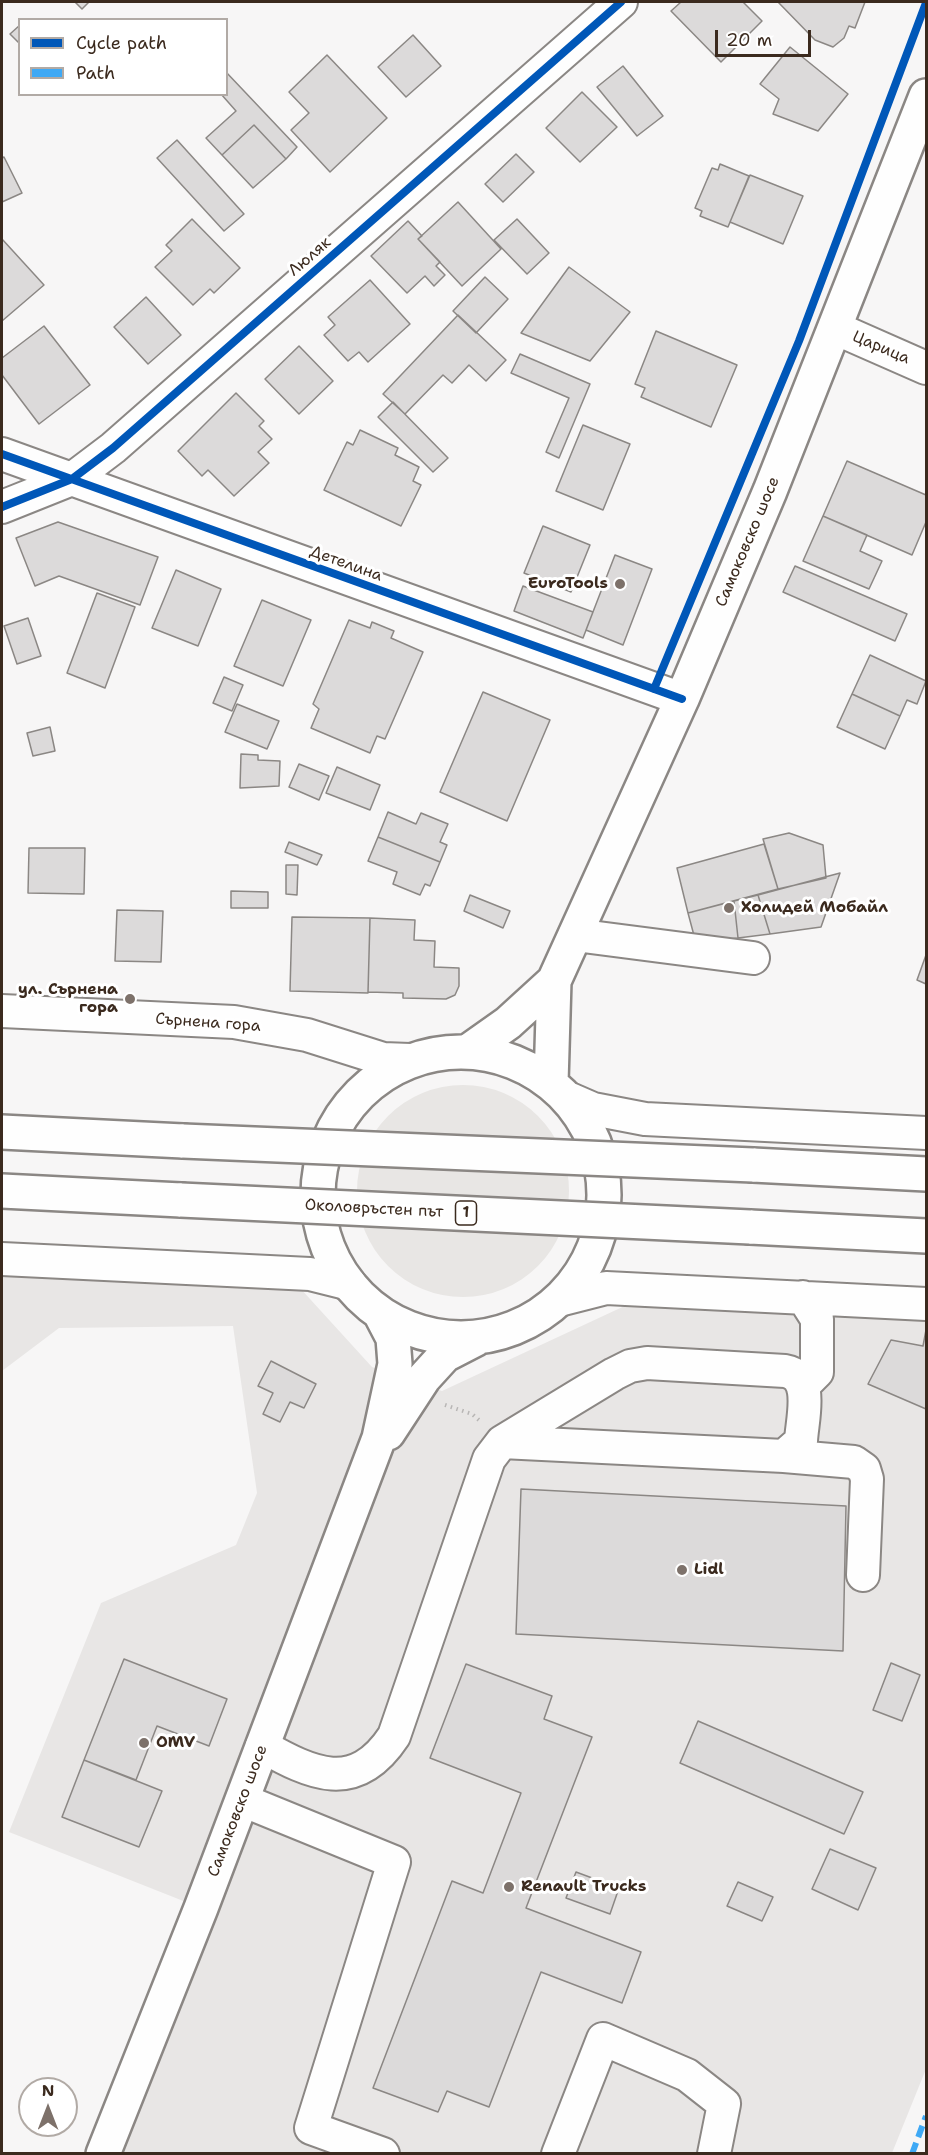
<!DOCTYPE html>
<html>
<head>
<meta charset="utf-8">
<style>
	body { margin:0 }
	#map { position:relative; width:928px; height:2155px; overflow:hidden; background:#f7f6f6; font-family:"Shantell Sans",sans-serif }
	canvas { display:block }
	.frame { position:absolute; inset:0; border:3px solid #3b2a1e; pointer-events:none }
	.legend { position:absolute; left:18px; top:18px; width:210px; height:78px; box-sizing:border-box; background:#fff; border:2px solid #b1aaa5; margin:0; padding:8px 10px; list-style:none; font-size:18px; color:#3b2a1e }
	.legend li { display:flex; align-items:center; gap:12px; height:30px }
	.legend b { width:30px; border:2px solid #b1aaa5 }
	.north { position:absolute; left:18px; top:2077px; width:60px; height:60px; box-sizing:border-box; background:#fff; border:2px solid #b1aaa5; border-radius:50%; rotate:0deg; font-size:16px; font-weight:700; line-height:24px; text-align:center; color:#3b2a1e }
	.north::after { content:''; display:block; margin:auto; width:21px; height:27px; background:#7d716a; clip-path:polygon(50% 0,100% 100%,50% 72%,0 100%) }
	.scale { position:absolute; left:715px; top:30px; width:96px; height:27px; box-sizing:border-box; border:3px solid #3b2a1e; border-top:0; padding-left:8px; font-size:18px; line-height:21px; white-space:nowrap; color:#3b2a1e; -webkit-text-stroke:4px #fff; paint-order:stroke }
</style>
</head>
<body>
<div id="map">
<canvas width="928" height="2155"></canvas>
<div class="frame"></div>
<ul class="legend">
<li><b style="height:8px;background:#0057b8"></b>Cycle path</li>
<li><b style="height:8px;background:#3fa9f5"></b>Path</li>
</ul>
<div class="north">N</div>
<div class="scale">20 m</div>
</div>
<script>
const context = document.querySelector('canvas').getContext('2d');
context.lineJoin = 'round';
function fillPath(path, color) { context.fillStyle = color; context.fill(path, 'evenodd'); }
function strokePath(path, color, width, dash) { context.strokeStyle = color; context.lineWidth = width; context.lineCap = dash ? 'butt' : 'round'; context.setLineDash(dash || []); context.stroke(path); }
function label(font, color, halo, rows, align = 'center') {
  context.font = font + ' "Shantell Sans",sans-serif'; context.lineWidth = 6; context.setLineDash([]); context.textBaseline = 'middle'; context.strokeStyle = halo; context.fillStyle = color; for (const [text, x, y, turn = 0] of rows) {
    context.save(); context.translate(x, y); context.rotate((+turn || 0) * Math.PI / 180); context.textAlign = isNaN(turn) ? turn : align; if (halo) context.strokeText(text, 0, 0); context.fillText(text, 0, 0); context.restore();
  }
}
const built = new Path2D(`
	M 2,1270 L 300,1288 L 372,1367 L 442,1391 L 631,1303 L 926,1317 L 926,2069 L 892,2153 L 103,2153 L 201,1908 L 9,1832 L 101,1603 L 236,1545 L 257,1493 L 233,1326 L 59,1328 L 2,1371 Z`);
const green = new Path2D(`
	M357 1191a106 106 0 1 1 212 0a106 106 0 1 1-212 0Z`);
const building = new Path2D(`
	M 75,2 L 89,2 L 82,9 Z
	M 681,2 L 743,2 L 762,21 L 721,62 L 671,11 Z
	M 778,2 L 865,2 L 855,28 L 849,26 L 844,38 L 833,47 L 815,40 Z
	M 20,25 L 20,44 L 10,34 Z
	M 413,35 L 441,66 L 406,97 L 378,67 Z
	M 790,47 L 848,94 L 818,131 L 773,114 L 779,99 L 760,84 Z
	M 327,55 L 387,118 L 330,172 L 291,130 L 309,113 L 289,92 Z
	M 623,66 L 663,116 L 637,136 L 597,87 Z
	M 226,72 L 297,147 L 286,159 L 254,125 L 222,155 L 206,138 L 236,111 L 221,94 L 226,94 Z
	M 582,92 L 617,127 L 580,162 L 546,128 Z
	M 254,125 L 286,159 L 253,188 L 222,155 Z
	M 177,140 L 244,214 L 224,231 L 157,158 Z
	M 516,154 L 534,172 L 503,202 L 485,184 Z
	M 4,157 L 22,193 L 2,202 L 2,158 Z
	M 720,164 L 749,176 L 728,227 L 700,216 L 702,211 L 695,208 L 712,168 L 718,170 Z
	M 750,175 L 803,196 L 783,244 L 730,222 Z
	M 458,202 L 501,249 L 462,286 L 418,239 Z
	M 192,219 L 240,268 L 214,293 L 210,289 L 193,305 L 155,267 L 172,251 L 166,245 Z
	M 517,219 L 549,253 L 527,274 L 494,240 Z
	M 408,221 L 422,236 L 418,239 L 440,262 L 436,266 L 445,275 L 434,286 L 425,276 L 407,293 L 371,256 Z
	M 2,239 L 44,285 L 2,321 Z
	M 569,267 L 630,312 L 590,361 L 521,333 Z
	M 485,277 L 508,299 L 476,333 L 453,311 Z
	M 370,280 L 410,324 L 368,362 L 359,352 L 348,361 L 324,335 L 335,325 L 328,317 Z
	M 146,297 L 181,335 L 148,364 L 114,327 Z
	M 458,315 L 506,360 L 486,381 L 469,365 L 452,383 L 443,375 L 405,414 L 383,394 Z
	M 44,326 L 90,385 L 39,424 L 2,375 L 2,358 Z
	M 656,331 L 737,365 L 711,427 L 641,397 L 645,388 L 635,384 Z
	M 299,346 L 333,381 L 299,414 L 265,379 Z
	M 520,354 L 590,384 L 559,458 L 546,452 L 569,398 L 511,373 Z
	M 236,393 L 264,421 L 259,426 L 272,439 L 258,452 L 269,463 L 234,496 L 208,470 L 202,476 L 178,451 Z
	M 393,402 L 448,458 L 433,472 L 378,417 Z
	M 583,425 L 630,444 L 603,510 L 556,491 Z
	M 360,430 L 398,448 L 395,455 L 419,467 L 413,481 L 421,485 L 401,526 L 324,490 L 347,442 L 353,445 Z
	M 847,461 L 926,495 L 926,522 L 912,555 L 823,516 Z
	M 823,516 L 867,535 L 860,551 L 882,561 L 869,589 L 803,561 Z
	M 58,522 L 158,557 L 140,605 L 59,576 L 35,586 L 16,538 Z
	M 543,526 L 590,545 L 571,592 L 524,573 Z
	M 615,555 L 652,569 L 623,645 L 586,630 Z
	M 795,566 L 907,614 L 895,641 L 783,592 Z
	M 176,570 L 221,589 L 198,646 L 152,628 Z
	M 523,586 L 593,612 L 583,638 L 514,611 Z
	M 97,593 L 135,607 L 105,688 L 67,673 Z
	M 262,600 L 311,620 L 283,686 L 234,666 Z
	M 28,618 L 41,656 L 17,664 L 4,626 Z
	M 349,620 L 370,628 L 372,622 L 394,631 L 391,638 L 423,652 L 385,739 L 377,736 L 370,753 L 311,728 L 319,709 L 313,704 Z
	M 870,655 L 926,681 L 917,704 L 907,700 L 900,716 L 852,694 Z
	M 224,677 L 243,685 L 232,711 L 213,703 Z
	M 483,692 L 550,720 L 507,821 L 440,792 Z
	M 852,694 L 900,716 L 885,749 L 837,727 Z
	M 237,704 L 279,721 L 267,749 L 225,732 Z
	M 50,727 L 55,751 L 33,756 L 27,733 Z
	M 241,754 L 258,755 L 258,760 L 280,761 L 279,786 L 240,788 Z
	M 299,764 L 329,776 L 319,800 L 289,787 Z
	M 337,767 L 380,785 L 370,810 L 326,793 Z
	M 388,812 L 416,824 L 421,813 L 448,824 L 440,842 L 447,845 L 440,862 L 378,837 Z
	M 789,833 L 823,845 L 826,878 L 778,889 L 763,839 Z
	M 378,837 L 440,862 L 430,886 L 425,884 L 420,895 L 393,884 L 397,872 L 368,861 Z
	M 289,842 L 322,855 L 317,865 L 285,852 Z
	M 764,844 L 778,889 L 688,913 L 677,868 Z
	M 29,848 L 85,848 L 84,894 L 28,893 Z
	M 286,865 L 298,865 L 297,895 L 286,894 Z
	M 840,873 L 821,927 L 770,934 L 758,895 Z
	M 231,891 L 268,892 L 268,908 L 231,908 Z
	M 470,895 L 510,911 L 503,928 L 464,911 Z
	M 758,895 L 770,934 L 738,938 L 734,901 Z
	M 734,901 L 738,938 L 696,943 L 688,913 Z
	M 117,910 L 163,911 L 161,962 L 115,961 Z
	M 292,917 L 370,918 L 368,993 L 290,991 Z
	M 370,918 L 415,920 L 414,940 L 435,941 L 434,967 L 459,968 L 459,986 L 455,995 L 446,999 L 403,998 L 403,993 L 368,992 Z
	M 926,955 L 926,984 L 917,980 Z
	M 926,1330 L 926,1409 L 868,1384 L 891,1340 L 923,1346 Z
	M 271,1361 L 316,1384 L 304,1408 L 290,1402 L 280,1422 L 263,1414 L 273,1393 L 258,1386 Z
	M 521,1489 L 846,1506 L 843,1651 L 516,1634 Z
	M 124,1659 L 227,1699 L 209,1746 L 157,1726 L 136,1780 L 84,1760 Z
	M 891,1663 L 920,1675 L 902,1721 L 873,1710 Z
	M 466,1664 L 552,1696 L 544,1719 L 592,1737 L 526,1908 L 641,1952 L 622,2003 L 541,1972 L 489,2107 L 447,2091 L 438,2112 L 373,2088 L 452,1881 L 483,1893 L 521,1793 L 430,1758 Z
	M 698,1721 L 863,1792 L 844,1834 L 680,1763 Z
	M 84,1760 L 162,1791 L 139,1847 L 62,1817 Z
	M 830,1849 L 876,1868 L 858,1910 L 812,1889 Z
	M 576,1872 L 619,1888 L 610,1914 L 566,1898 Z
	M 738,1882 L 773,1897 L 762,1921 L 727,1906 Z`);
const path = new Path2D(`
	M 445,1405 L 472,1414 L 479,1420`);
const minor = new Path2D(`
	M 835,328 L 926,368
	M 2,454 L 682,699
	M 2,507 L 72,479 L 113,448 L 621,2
	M 575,935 L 753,958
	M 2,1011 L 234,1022 L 307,1035 L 383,1059 L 410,1060
	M 570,1099 L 593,1109 L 645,1119 L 926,1133
	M 2,1259 L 310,1274 L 350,1284
	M 803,1297 L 817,1319 L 817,1372 L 804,1385
	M 559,1300 L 606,1288 L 926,1304
	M 784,1456 L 854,1462 L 864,1469 L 867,1479 L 863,1575
	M 262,1746 C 312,1774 355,1795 394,1736 L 489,1459 L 502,1442 L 784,1456 L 801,1441 C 802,1419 815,1376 785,1371 L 647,1363 L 630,1366 L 614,1374 L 502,1442
	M 242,1800 L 394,1862 L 311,2128 L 383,2154
	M 558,2154 L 603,2039 L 687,2075 L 724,2104 L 714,2154`);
const major = new Path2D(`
	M318 1195a143 143 0 1 1 286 0a143 143 0 1 1-286 0Z
	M 467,1052 L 508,1023 L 554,981
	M 551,1083 L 554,981 L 682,699 L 770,491 L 926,96
	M 388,1433 L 424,1378 L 445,1355 L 476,1339
	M 103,2154 L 201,1908 L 379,1438 L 395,1364 L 393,1338 L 381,1315`);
const highway = new Path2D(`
	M 2,1132 L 183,1141
	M 753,1165 L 926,1174
	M 2,1191 L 181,1200
	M 750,1227 L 926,1236`);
const highwayBridge = new Path2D(`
	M 183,1141 L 753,1165
	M 181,1200 L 750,1227`);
const quiet = new Path2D(`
	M 912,2154 L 926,2116`);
const cycleway = new Path2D(`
	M 2,454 L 682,699
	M 2,507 L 72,479 L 113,448 L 621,2
	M 654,689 L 799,341 L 926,3`);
const markers = [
	[620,584,6,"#7d716a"],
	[729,908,6,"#7d716a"],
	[130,999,6,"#7d716a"],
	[682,1570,6,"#7d716a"],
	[144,1743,6,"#7d716a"],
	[509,1887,6,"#7d716a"]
];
const shields = [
	[466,1213,21]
];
const shieldNames = [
	["1",466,1213]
];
const streetNames = [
	["Люляк",310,257,-41],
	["Царица",881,348,23],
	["Самоковско шосе",748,542,-67],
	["Детелина",346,564,20],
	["Сърнена гора",208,1023,4],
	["Околовръстен път",374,1209,3],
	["Самоковско шосе",238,1811,-69]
];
const poiNames = [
	["EuroTools",608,584,"right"],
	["Холидей Мобайл",741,908],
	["ул. Сърнена",118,990,"right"],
	["гора",118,1008,"right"],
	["Lidl",694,1570],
	["OMV",156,1743],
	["Renault Trucks",521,1887]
];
fillPath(built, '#e8e6e5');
fillPath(green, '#e8e6e4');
fillPath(building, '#dcdada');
strokePath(building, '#8b8784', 1.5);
strokePath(minor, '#8b8784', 36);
strokePath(major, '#8b8784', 38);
strokePath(highway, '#8b8784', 38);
strokePath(path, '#b8b6b5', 4, [1.5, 4.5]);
strokePath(minor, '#fefefe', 32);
strokePath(major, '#fefefe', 33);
strokePath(highway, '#fefefe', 33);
strokePath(highwayBridge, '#8b8784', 38, []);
strokePath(highwayBridge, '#fefefe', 33);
strokePath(quiet, '#3fa9f5', 6, [12, 6]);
strokePath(cycleway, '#0057b8', 8);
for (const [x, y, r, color] of markers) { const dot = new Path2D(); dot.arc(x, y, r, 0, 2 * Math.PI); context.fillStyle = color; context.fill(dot); strokePath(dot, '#fff', 2); }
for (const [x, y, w] of shields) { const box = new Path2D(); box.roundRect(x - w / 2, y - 12, w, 24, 4.5); context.fillStyle = '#fff'; context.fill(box); strokePath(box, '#3b2a1e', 1.5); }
label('bold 15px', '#3b2a1e', null, shieldNames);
label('16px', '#3b2a1e', '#fff', streetNames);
label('bold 16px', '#3b2a1e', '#fff', poiNames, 'left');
</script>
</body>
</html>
